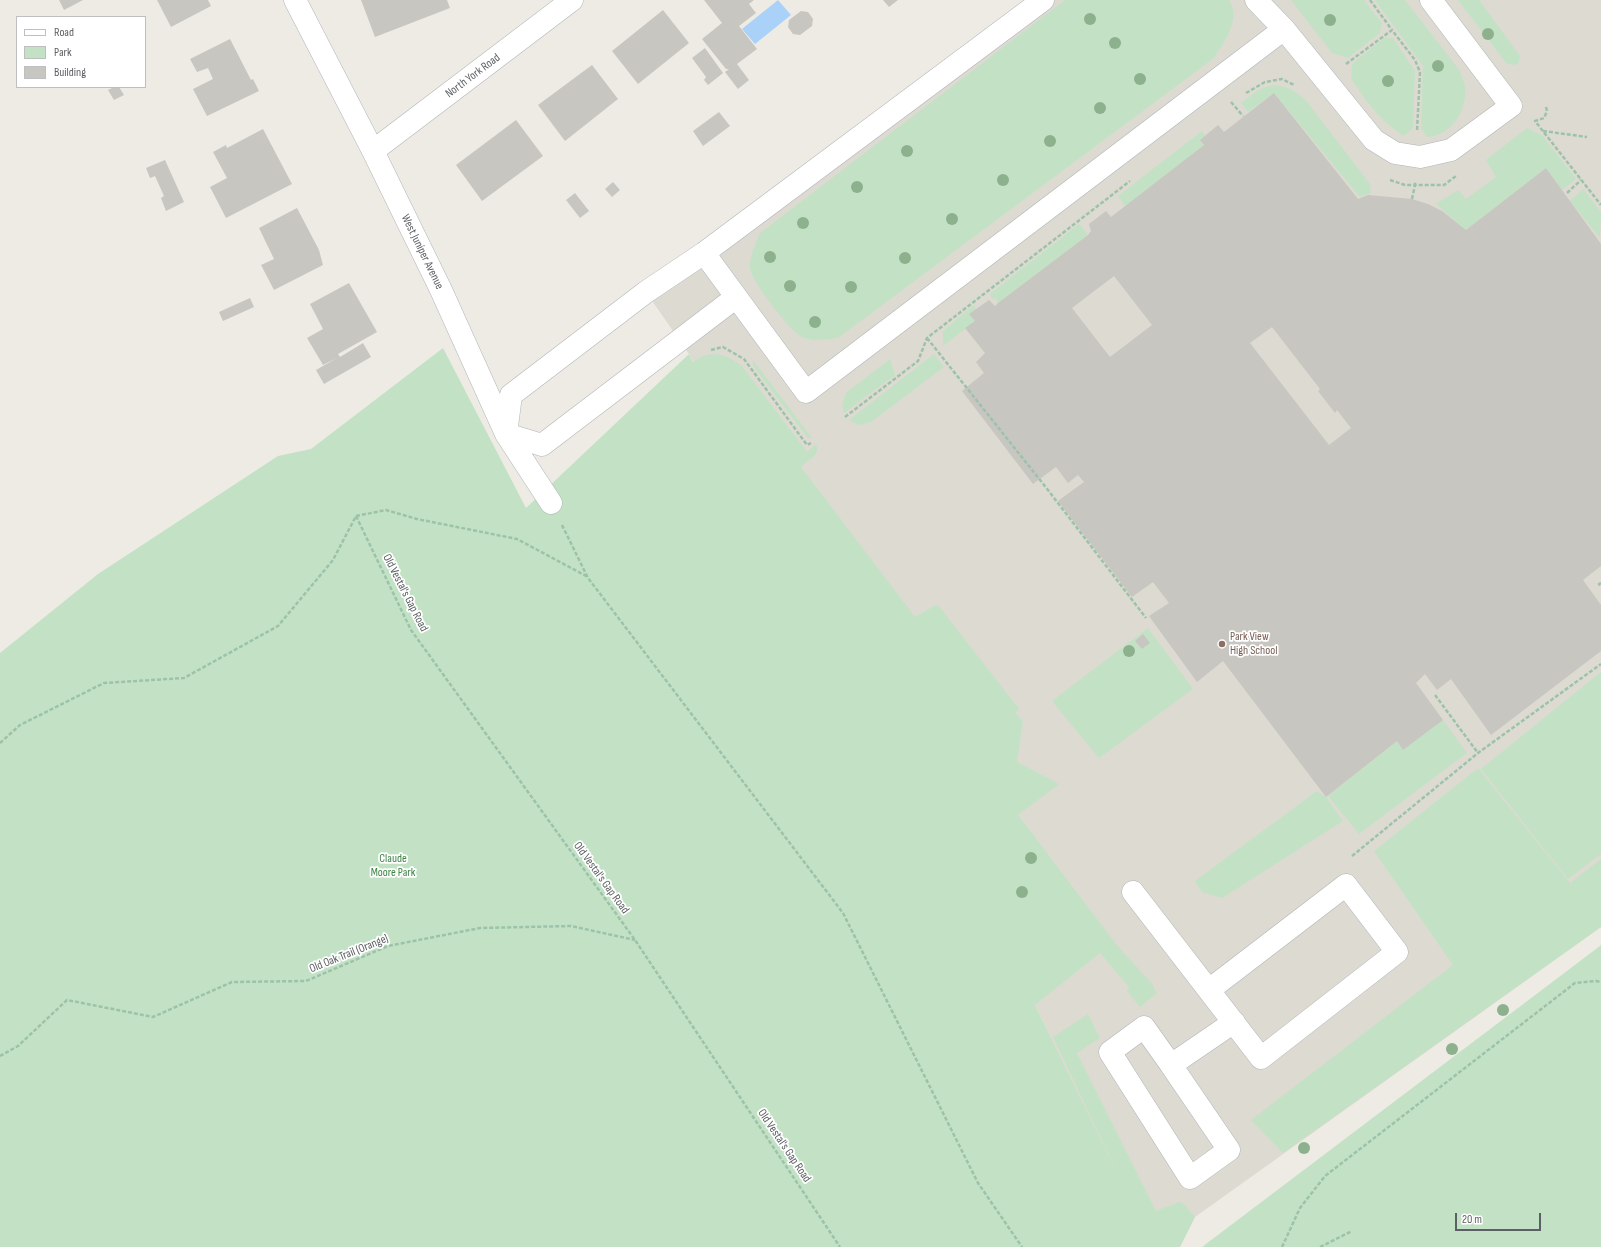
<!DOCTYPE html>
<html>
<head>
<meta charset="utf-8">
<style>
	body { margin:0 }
	#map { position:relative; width:1601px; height:1247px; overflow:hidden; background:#edebe4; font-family:"Sofia Sans Condensed",sans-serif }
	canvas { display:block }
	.legend { position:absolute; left:16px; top:16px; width:130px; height:72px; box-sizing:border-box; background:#fff; border:1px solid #bebfc1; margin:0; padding:5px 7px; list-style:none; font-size:12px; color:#5c5f63 }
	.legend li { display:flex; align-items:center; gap:8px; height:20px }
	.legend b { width:20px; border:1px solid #bebfc1 }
	.scale { position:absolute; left:1455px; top:1213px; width:86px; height:18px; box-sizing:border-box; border:2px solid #5c5f63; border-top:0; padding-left:5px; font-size:12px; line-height:14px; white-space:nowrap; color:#5c5f63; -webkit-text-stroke:3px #fff; paint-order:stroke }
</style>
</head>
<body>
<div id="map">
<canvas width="1601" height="1247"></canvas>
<ul class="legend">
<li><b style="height:5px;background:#fff"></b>Road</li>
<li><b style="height:11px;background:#c3e2c5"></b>Park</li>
<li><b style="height:11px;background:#c8c6c0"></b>Building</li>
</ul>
<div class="scale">20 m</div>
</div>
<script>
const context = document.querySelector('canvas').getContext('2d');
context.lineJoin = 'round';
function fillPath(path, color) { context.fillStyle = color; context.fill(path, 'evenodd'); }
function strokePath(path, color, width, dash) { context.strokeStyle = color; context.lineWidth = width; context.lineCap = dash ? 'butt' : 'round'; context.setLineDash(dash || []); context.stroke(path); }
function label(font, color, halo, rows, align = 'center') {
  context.font = font + ' "Sofia Sans Condensed",sans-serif'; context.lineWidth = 3.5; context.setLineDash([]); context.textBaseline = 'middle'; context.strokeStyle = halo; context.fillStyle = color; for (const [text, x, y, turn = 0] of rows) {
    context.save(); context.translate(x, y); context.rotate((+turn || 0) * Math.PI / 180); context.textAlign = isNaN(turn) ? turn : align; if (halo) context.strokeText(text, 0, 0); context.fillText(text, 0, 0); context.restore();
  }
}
const education = new Path2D(`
	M 1043,0 L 1601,0 L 1601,927 L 1195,1217 L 1180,1247 L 1152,1247 L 1035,1005 L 689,354 L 646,292 Z`);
const green = new Path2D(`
	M 1065,0 L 1229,0 C 1242,19 1224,42 1214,58 L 838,338 C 828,339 814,342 804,338 C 791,333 752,282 750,268 C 749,257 756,243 760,233 Z
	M 1291,0 L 1364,0 L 1382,23 L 1380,33 L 1348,58 L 1332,53 Z
	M 1375,0 L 1405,0 L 1460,71 C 1461,76 1464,82 1465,86 C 1468,110 1451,136 1427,137 L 1421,128 L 1423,66 Z
	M 1458,0 L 1479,0 L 1520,56 L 1519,62 L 1516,65 L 1507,64 Z
	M 1384,38 L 1393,38 L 1415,71 L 1413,128 L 1404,136 C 1382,123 1364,99 1351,78 L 1352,64 Z
	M 1272,85 C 1287,85 1299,93 1308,103 L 1370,184 L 1371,193 L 1360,197 L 1274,93 L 1248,112 L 1241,103 L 1258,90 Z
	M 1527,128 L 1542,135 L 1576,179 L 1562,190 L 1546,168 L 1466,230 L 1436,204 L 1458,190 L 1466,199 L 1496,177 L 1486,160 Z
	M 1202,131 L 1205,135 L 1200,140 L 1204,145 L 1125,206 L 1118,196 Z
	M 1583,189 L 1601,212 L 1600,238 L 1570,201 Z
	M 1079,224 L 1088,235 L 998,303 L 995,298 L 992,299 L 990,294 Z
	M 974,305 L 976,309 L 969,314 L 975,321 L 943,346 L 943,331 Z
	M 443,348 L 526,508 L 689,354 L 693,362 C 710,349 727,354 742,366 L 807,452 L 816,444 C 821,455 808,460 801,467 L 915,617 L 934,606 L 938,605 L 1019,709 L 1015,713 L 1023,721 L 1017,762 L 1059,784 L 1018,815 L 1116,944 L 1153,985 L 1154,989 L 1157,993 L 1140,1007 L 1127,991 L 1129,987 L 1100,953 L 1035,1005 L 1123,1185 L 1053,1037 L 1088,1014 L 1100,1038 L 1077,1053 L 1156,1211 L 1179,1202 L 1184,1204 L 1195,1217 L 1180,1247 L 0,1247 L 0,653 L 98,574 L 278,456 L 311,449 Z
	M 934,354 L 944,367 L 871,422 L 859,425 L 849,420 Z
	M 890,359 L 895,375 L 844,413 L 842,405 L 846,393 Z
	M 753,360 L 812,438 L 808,438 L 753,366 Z
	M 1148,628 L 1193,689 L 1099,758 L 1052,701 Z
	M 1601,672 L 1601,854 L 1568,879 L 1481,769 Z
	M 1443,720 L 1467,753 L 1359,834 L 1328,796 L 1397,741 L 1403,750 Z
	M 1478,768 L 1570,883 L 1601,859 L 1601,927 L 1283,1153 L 1251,1120 L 1453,965 L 1374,851 Z
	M 1317,791 L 1326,797 L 1343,821 L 1222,898 L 1202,892 L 1195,881 Z
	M 1601,945 L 1601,1247 L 1202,1247 L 1596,949 Z`);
const water = new Path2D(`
	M 778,0 L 791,15 L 755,44 L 742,29 Z`);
const building = new Path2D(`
	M 59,0 L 83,0 L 64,10 Z
	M 157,0 L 208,0 L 211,6 L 171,27 Z
	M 361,0 L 447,0 L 450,8 L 375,37 Z
	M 704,0 L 754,0 L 749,4 L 756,13 L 739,26 L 757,49 L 737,64 L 749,80 L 738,89 L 725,72 L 729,69 L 726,69 L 702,39 L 722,23 Z
	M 883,0 L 898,0 L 889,7 Z
	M 663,10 L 689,43 L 638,84 L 612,51 Z
	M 801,11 L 808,12 L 813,19 L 812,26 L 800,35 L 793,34 L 788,27 L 789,20 Z
	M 230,39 L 251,80 L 253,79 L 259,91 L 207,116 L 193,89 L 213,79 L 208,68 L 197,72 L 190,59 Z
	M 705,48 L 723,73 L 708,85 L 704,80 L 706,77 L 692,58 Z
	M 592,65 L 618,99 L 565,141 L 538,105 Z
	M 114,87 L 119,87 L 124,95 L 114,100 L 108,90 Z
	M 1274,93 L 1358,199 L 1368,195 L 1412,199 L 1428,204 L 1442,211 L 1466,230 L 1546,168 L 1601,244 L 1601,566 L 1583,580 L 1601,605 L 1601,651 L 1491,735 L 1451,679 L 1437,690 L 1425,674 L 1416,683 L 1443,720 L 1403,750 L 1397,741 L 1326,797 L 1223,661 L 1197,682 L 1149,616 L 1169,603 L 1153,582 L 1132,597 L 1058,501 L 1084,482 L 1078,475 L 1068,483 L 1056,467 L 1033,484 L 962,391 L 984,373 L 976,362 L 985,353 L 965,328 L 975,321 L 969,314 L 989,300 L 995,306 L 998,303 L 1088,235 L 1091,231 L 1089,224 L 1106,211 L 1111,217 L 1204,145 L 1200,140 L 1218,125 L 1224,132 ZM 1114,276 L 1152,325 L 1110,357 L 1072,308 ZM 1272,327 L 1320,389 L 1318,391 L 1335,413 L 1337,410 L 1351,428 L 1329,445 L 1250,343 Z
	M 719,112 L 730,126 L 703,146 L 693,131 Z
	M 516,120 L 543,156 L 482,201 L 456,165 Z
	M 263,129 L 292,184 L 226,218 L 210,187 L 227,178 L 213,152 L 226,145 L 227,148 Z
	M 165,160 L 184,202 L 166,211 L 161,198 L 164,196 L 155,176 L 150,178 L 146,168 Z
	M 613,182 L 620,190 L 612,197 L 605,189 Z
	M 575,193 L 589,211 L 580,218 L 566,200 Z
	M 297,208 L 319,250 L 323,265 L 274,290 L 261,265 L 274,259 L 259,228 Z
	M 349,283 L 377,332 L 338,354 L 340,357 L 363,343 L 371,357 L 324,384 L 316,370 L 337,358 L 323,365 L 307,338 L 323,329 L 310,304 Z
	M 250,298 L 254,307 L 223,321 L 219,312 Z
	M 1143,634 L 1150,643 L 1142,649 L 1135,641 Z`);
const path = new Path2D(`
	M 1370,0 L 1392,30
	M 1346,64 L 1392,30 L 1415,60 L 1420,72 L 1417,131
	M 1246,93 L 1265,82 L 1282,79 L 1294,85
	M 1231,102 L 1243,116
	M 1546,107 L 1547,111 L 1544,118 L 1535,121 L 1601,205
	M 1543,131 L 1587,137
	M 1390,180 L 1405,185 L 1415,185 L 1415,182
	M 1567,193 L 1581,180
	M 1412,199 L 1415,185 L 1444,185 L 1456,176
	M 927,338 L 1048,490 L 1146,618
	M 711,350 L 723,347 L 744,359 L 807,445 L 811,443
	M 845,417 L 918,361 L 927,338 L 1130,181
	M 356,516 L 411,630 L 635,940 L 840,1247
	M 562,525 L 588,578 L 843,913 L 978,1183 L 1022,1247
	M 1601,583 L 1599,584 L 1601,587
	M 1435,695 L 1478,753
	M 0,743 L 20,725 L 104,683 L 184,678 L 278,626 L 333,560 L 356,516 L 386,510 L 417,519 L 517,539 L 588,577
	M 1352,856 L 1478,753 L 1601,664
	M 0,1056 L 18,1046 L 67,1000 L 153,1017 L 232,982 L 306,981 L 388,946 L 480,928 L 571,926 L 635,940
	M 1282,1247 L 1300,1208 L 1325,1176 L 1575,983 L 1596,981 L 1601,982
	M 1320,1247 L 1352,1231`);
const minor = new Path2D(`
	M 295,0 L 373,151 L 441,290 L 506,434 L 551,503
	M 1256,0 L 1284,29 L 1374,140 L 1395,153 L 1420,157 L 1451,150 L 1511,106 L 1431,0
	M 373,151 L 572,0
	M 704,253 L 806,392 L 1284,29
	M 735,298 L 542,445 L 506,434 L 511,395 L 646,292 L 704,253 L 1043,0
	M 1133,892 L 1261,1058 L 1397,952 L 1346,885 L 1209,990
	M 1171,1065 L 1144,1027 L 1110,1052 L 1190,1178 L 1229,1150 L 1171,1065 L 1234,1022`);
const trees = [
	[1090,19],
	[1330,20],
	[1488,34],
	[1115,43],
	[1438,66],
	[1140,79],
	[1388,81],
	[1100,108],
	[1050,141],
	[907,151],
	[1003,180],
	[857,187],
	[952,219],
	[803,223],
	[770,257],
	[905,258],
	[790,286],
	[851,287],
	[815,322],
	[1129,651],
	[1031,858],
	[1022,892],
	[1503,1010],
	[1452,1049],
	[1304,1148]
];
const markers = [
	[1222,644,4,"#8d6e63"]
];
const streetNames = [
	["North York Road",473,76,-37],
	["West Juniper Avenue",422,252,64],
	["Old Vestal's Gap Road",405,593,63],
	["Old Vestal's Gap Road",601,878,54],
	["Old Oak Trail (Orange)",349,954,-22],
	["Old Vestal's Gap Road",784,1146,56]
];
const educationNames = [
	["Park View",1230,637],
	["High School",1230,651]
];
const parkNames = [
	["Claude",393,859],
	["Moore Park",393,873]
];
fillPath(education, '#dddad2');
fillPath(green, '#c3e2c5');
fillPath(water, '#aad1f7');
fillPath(building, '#c8c6c0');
strokePath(minor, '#b1b4b8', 23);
strokePath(path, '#9cc3aa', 2.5, [4, 2]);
strokePath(minor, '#fff', 22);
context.fillStyle = '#8cb18c';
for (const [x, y] of trees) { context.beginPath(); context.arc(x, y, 6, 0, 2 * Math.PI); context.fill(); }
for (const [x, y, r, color] of markers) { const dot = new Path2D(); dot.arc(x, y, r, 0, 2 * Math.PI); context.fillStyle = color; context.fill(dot); strokePath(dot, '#fff', 1.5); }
label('12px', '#5c5f63', '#fff', streetNames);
label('12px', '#785e54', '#fff', educationNames, 'left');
label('12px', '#3d8144', '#fff', parkNames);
</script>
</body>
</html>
